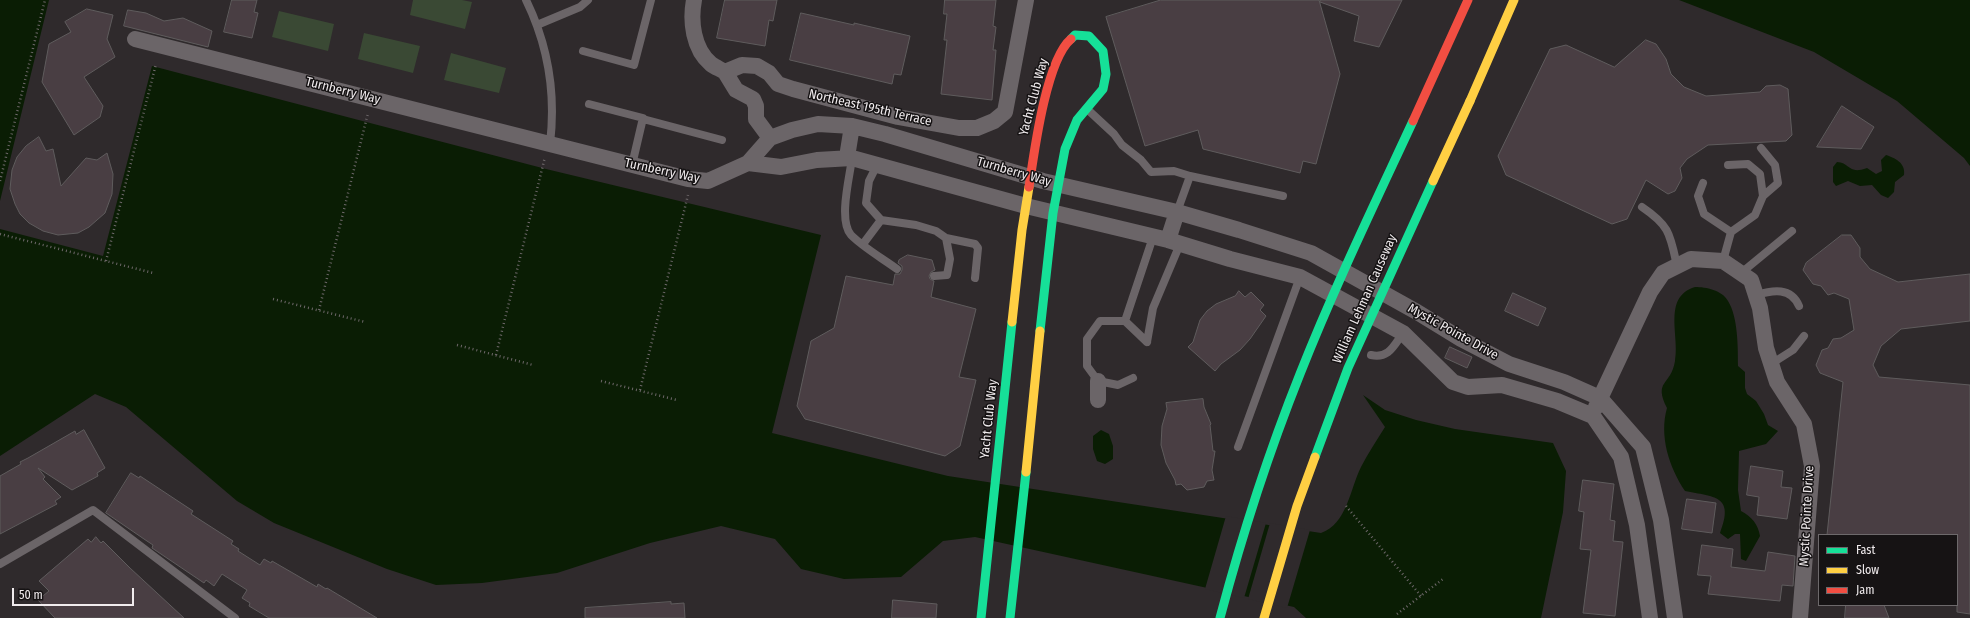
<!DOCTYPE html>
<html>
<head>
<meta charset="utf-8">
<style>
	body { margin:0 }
	#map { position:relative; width:1970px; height:618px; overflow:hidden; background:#2f2a2c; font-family:"Fira Sans Condensed",sans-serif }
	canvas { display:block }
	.legend { position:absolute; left:1818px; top:534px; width:140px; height:72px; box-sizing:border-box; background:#161314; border:1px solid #6d696b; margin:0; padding:5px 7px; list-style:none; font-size:12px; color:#f0ebed }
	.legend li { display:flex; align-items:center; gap:8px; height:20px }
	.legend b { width:20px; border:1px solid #6d696b }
	.scale { position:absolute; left:12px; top:588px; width:122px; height:18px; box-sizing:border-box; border:2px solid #f0ebed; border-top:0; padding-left:5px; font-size:12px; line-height:14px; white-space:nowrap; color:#f0ebed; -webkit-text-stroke:3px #161314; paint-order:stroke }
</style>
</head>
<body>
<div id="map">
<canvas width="1970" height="618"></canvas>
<ul class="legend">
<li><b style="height:5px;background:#16e098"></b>Fast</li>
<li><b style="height:5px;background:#ffcf43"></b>Slow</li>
<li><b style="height:5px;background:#f24e42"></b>Jam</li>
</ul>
<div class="scale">50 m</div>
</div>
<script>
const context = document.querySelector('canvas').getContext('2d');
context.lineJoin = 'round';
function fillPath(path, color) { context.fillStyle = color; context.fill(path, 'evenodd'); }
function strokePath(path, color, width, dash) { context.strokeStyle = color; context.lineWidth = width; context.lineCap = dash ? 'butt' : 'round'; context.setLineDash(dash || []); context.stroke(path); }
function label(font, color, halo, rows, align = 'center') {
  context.font = font + ' "Fira Sans Condensed",sans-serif'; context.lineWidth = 3; context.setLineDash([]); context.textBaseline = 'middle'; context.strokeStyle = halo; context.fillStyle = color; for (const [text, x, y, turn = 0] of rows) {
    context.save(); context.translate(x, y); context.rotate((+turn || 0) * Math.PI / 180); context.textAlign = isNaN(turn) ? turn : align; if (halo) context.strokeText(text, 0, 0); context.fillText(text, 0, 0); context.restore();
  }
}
const green = new Path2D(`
	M 413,0 L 462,0 L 472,2 L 465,29 L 410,15 Z
	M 279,11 L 334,24 L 328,51 L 272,37 Z
	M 364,33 L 420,46 L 413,73 L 358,59 Z
	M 451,53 L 506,68 L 499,93 L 444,80 Z`);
const water = new Path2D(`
	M 0,0 L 49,0 L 0,201 Z
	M 1679,0 L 1970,0 L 1970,166 L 1964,158 L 1897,101 L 1814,52 Z
	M 152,66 L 546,169 L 821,235 L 772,433 L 948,476 L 1321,533 C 1347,524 1350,489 1361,467 C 1368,453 1377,440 1385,427 L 1363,395 L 1385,410 L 1416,420 L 1455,429 L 1553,443 L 1566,471 L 1563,512 L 1541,618 L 1306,618 L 1294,607 L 975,537 L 943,541 L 901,577 L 844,579 L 801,569 L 775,539 L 721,526 L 650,543 L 557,573 L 482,583 L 436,585 L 387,569 L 274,523 L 237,501 L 126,407 L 95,394 L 0,456 L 0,229 L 103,256 Z
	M 1886,155 C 1895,158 1906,163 1904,175 L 1895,182 L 1894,192 L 1888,198 L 1881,195 L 1872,185 L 1860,186 L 1848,181 L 1836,186 L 1833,182 L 1833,167 L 1837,162 C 1851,163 1848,175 1867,168 L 1876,174 L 1882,171 L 1881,160 Z
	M 1695,287 C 1706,287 1722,290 1728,301 C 1738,317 1738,347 1738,366 L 1745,372 L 1745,388 L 1747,394 L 1756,401 L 1764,414 L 1768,425 L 1778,431 L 1766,444 L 1739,451 L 1738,490 L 1741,511 C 1752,517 1758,524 1760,536 L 1746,561 L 1741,559 L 1740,534 L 1735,534 L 1728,539 L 1720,533 C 1735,495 1714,497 1685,491 C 1669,467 1659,436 1667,408 C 1653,380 1671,386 1675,361 C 1680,336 1662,297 1695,287 Z
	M 1101,430 L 1109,434 L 1113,446 L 1113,459 L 1105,464 L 1097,461 L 1093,449 L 1093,436 Z`);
const pier = new Path2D(`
	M 1226,516 L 1266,523 L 1244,598 L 1205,589 Z
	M 1270,523 L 1310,530 L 1287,608 L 1248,599 Z`);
const building = new Path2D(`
	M 232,0 L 257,0 L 254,12 L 258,13 L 252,38 L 224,32 Z
	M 725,0 L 777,0 L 773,21 L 769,20 L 765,46 L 717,38 Z
	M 945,0 L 996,0 L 993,26 L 996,27 L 993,50 L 996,50 L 992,100 L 941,94 L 947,40 L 944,40 L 947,14 L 944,14 Z
	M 1161,0 L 1319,0 L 1340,74 L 1316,164 L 1303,161 L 1300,173 L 1203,149 L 1198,130 L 1145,146 L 1106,17 Z
	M 1321,0 L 1402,0 L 1379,47 L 1354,41 L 1359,16 L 1320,2 Z
	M 87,9 L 113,15 L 107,39 L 115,57 L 84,77 L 103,106 L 100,117 L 74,135 L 42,82 L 49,44 L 71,32 L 65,22 Z
	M 128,10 L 146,13 L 164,21 L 183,18 L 212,31 L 208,47 L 124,26 Z
	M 801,13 L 854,25 L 854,23 L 910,36 L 901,75 L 894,74 L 892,84 L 790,60 Z
	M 1646,40 L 1656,44 L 1666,59 L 1671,74 L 1684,87 L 1706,96 L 1760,92 L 1766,86 L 1780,85 L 1788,89 L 1792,135 L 1786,141 L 1708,145 L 1687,159 L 1680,168 L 1682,178 L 1675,191 L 1668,194 L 1646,180 L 1627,219 L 1612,224 L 1506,175 L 1498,156 L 1550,49 L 1566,45 L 1614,67 Z
	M 1842,106 L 1874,127 L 1861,149 L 1817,147 Z
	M 39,137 L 46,151 L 53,149 L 61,186 L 86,158 L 97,160 L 107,153 L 113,174 L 112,194 L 105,213 L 89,227 L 78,233 L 58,235 L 43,231 L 29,223 L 20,214 L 15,204 L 10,189 L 12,170 L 17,157 L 26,146 Z
	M 1842,235 L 1851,235 L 1860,248 L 1860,257 L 1870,269 L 1898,282 L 1970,274 L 1970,321 L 1901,329 L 1881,346 L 1873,365 L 1879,377 L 1970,385 L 1970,614 L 1957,612 L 1957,535 L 1827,535 L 1843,382 L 1820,373 L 1816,365 L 1822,350 L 1828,348 L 1833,339 L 1841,338 L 1854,330 L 1849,299 L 1834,293 L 1828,295 L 1821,286 L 1813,284 L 1803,270 L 1806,263 Z
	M 908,255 L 932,260 L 935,270 L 931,272 L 929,276 L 930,279 L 934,281 L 931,297 L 976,309 L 959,377 L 976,380 L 960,446 L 945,456 L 805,419 L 797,406 L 811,341 L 834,328 L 846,276 L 893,285 L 895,274 L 900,274 L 902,270 L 902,266 L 898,263 L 899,260 Z
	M 1239,291 L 1245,297 L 1251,292 L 1264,305 L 1260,310 L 1266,316 L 1250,339 L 1240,350 L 1221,364 L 1215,371 L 1188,347 L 1193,342 L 1200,320 L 1207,311 L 1216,304 L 1235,296 Z
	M 1513,293 L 1546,308 L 1538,326 L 1505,311 Z
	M 1450,347 L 1472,357 L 1467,368 L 1445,358 Z
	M 1203,399 L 1204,407 L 1211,424 L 1210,425 L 1213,451 L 1215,451 L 1212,470 L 1214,480 L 1207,481 L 1204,487 L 1187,490 L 1181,484 L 1176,485 L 1175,480 L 1166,463 L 1161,445 L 1162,426 L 1167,409 L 1166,403 Z
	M 84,430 L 105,468 L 97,473 L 98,476 L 72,490 L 38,468 L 45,477 L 43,479 L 61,497 L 55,501 L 57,504 L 0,534 L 0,476 L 21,464 L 20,462 L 28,458 L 75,431 L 76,434 Z
	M 1751,466 L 1783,471 L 1781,487 L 1792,488 L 1787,519 L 1757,515 L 1759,497 L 1747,495 Z
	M 131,473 L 139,478 L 140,476 L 193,511 L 191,514 L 233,541 L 231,544 L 239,549 L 238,551 L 260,565 L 264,559 L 271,563 L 272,561 L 317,587 L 318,584 L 326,589 L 327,588 L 377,618 L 269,618 L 249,606 L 250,603 L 242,598 L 247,590 L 222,574 L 214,586 L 206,580 L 204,583 L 155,550 L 152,548 L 153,545 L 144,539 L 106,513 Z
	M 1583,480 L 1614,484 L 1610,520 L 1615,521 L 1613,541 L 1623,542 L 1615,616 L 1583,613 L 1591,550 L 1580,549 L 1584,512 L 1579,511 Z
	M 1687,499 L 1716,503 L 1712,533 L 1682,529 Z
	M 96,537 L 101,543 L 103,541 L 130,568 L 184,618 L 55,618 L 38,600 L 49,591 L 39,581 L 88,539 L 91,542 Z
	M 1702,545 L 1733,549 L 1731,567 L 1765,571 L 1768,552 L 1795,556 L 1793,586 L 1782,585 L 1780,601 L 1708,594 L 1711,576 L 1698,575 Z
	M 893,600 L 937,604 L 936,618 L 892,618 Z
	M 671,602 L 671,604 L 684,603 L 685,618 L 585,618 L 585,608 Z
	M 1846,605 L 1884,605 L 1889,618 L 1845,618 Z`);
const path = new Path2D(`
	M 0,181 L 45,0
	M 0,234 L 153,273
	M 106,261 L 156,64
	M 273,299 L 365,322
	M 319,310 L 368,113
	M 457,345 L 533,365
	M 496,355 L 545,157
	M 601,381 L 677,400
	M 640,390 L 688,195
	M 1346,506 L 1421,596
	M 1397,614 L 1443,579`);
const lane = new Path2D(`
	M 526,0 C 548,45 556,94 550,144
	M 537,25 L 580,7 L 588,0
	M 583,51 L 634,65 L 651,0
	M 589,104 L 643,118 L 632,165
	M 1087,109 L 1114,134 L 1122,145 L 1141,160 L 1151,172 L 1174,171 L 1190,176
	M 643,119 L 722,140
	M 1761,148 L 1775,165 L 1778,183 L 1763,196
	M 852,158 C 850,176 838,220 851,235 C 864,248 882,258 897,269
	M 877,165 L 869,181 L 866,203 L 881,220 L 916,225 L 936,231 L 946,238 L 975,244 L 978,248 L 975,278
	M 1703,183 L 1698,196 L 1704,214 L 1731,232
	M 1642,207 C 1670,226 1670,234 1677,266
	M 1177,212 L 1190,176 L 1283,196
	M 863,244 L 881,220
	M 1723,261 L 1731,232 L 1755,215 L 1763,196 L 1760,174 L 1748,164 L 1728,165
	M 1741,273 L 1792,231
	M 934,276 L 947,275 L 950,259 L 946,238
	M 1756,295 C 1773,290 1791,287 1799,306
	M 1125,321 L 1153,237
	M 1147,342 L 1153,308 L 1180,244
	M 1371,355 C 1389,359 1394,345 1403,333
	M 1771,364 L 1793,350 L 1804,336
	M 1133,378 L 1118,385 L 1098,381 L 1087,366 L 1087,339 L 1100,321 L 1125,321 L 1147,342
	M 1238,447 L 1300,277
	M 0,564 L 93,510 L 235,618`);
const street = new Path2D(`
	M 694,0 C 690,21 693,49 711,64 C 715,67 720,69 725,72 L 742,65 L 757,66 L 769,73 L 778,84 L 793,89 L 898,117 L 959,128 L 977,128 L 994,121 L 1005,112 L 1026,0
	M 135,39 L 688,179 L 708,181 L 748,163 L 770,138 L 792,130 L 818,124 L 852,126 L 885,134 L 1043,181 L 1177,212 L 1239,230 L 1311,253 L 1417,312 L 1461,339 L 1509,364 L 1564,382 L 1600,398 L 1643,447 L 1661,520 L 1675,618
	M 725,72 L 736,90 L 753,99 L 756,106 L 756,119 L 770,138
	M 847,157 L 852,126
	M 748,163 L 781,167 L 817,160 L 852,158 L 1026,206 L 1168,240 L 1230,259 L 1300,277 L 1403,333 L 1453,382 L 1468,387 L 1502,385 L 1557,401 L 1593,416 L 1621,457 L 1637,525 L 1650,618
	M 1168,240 L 1177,212
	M 1098,400 L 1098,381
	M 1596,407 L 1650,292 L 1663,273 L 1691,259 L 1723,261 L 1751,280 L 1760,308 L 1766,348 L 1777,382 L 1804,424 L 1812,466 L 1800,618`);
const fast = new Path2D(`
	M 1040,331 L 1053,213 L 1065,149 L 1077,120 L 1103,89 L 1106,74 L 1103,51 L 1089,36 L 1075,35 L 1071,39
	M 981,618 L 1012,322
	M 1010,618 L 1026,472`);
const slow = new Path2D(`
	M 1470,101 L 1514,0
	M 1012,322 L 1022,230 L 1029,187
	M 1026,472 L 1040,331`);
const jam = new Path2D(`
	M 1029,187 C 1034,153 1046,60 1071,39`);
const fastBridge = new Path2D(`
	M 1315,457 L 1348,368 L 1433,181
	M 1220,618 C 1242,535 1268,454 1300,374 C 1334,288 1374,205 1413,121`);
const slowBridge = new Path2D(`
	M 1433,181 L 1470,101
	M 1264,618 L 1297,506 L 1315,457`);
const jamBridge = new Path2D(`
	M 1413,121 L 1468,0`);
const streetNames = [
	["Turnberry Way",343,91,14],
	["Yacht Club Way",1034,97,-75],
	["Northeast 195th Terrace",870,108,13],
	["Turnberry Way",662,171,12],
	["Turnberry Way",1014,172,16],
	["William Lehman Causeway",1365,299,-66],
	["Mystic Pointe Drive",1453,332,29],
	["Yacht Club Way",989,419,-84],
	["Mystic Pointe Drive",1807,516,-87]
];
fillPath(green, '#3a4934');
fillPath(water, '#0a1d04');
fillPath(pier, '#2f2a2c');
fillPath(building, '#493e43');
strokePath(building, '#5f5c5d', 1);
strokePath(path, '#6e686a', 2.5, [1, 3]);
strokePath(lane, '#6b6568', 8);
strokePath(street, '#6b6568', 16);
strokePath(fast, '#16e098', 9);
strokePath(slow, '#ffcf43', 9);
strokePath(jam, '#f24e42', 9);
strokePath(fastBridge, '#16e098', 9);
strokePath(slowBridge, '#ffcf43', 9);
strokePath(jamBridge, '#f24e42', 9);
label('13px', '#f0ebed', '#161314', streetNames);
</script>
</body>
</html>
